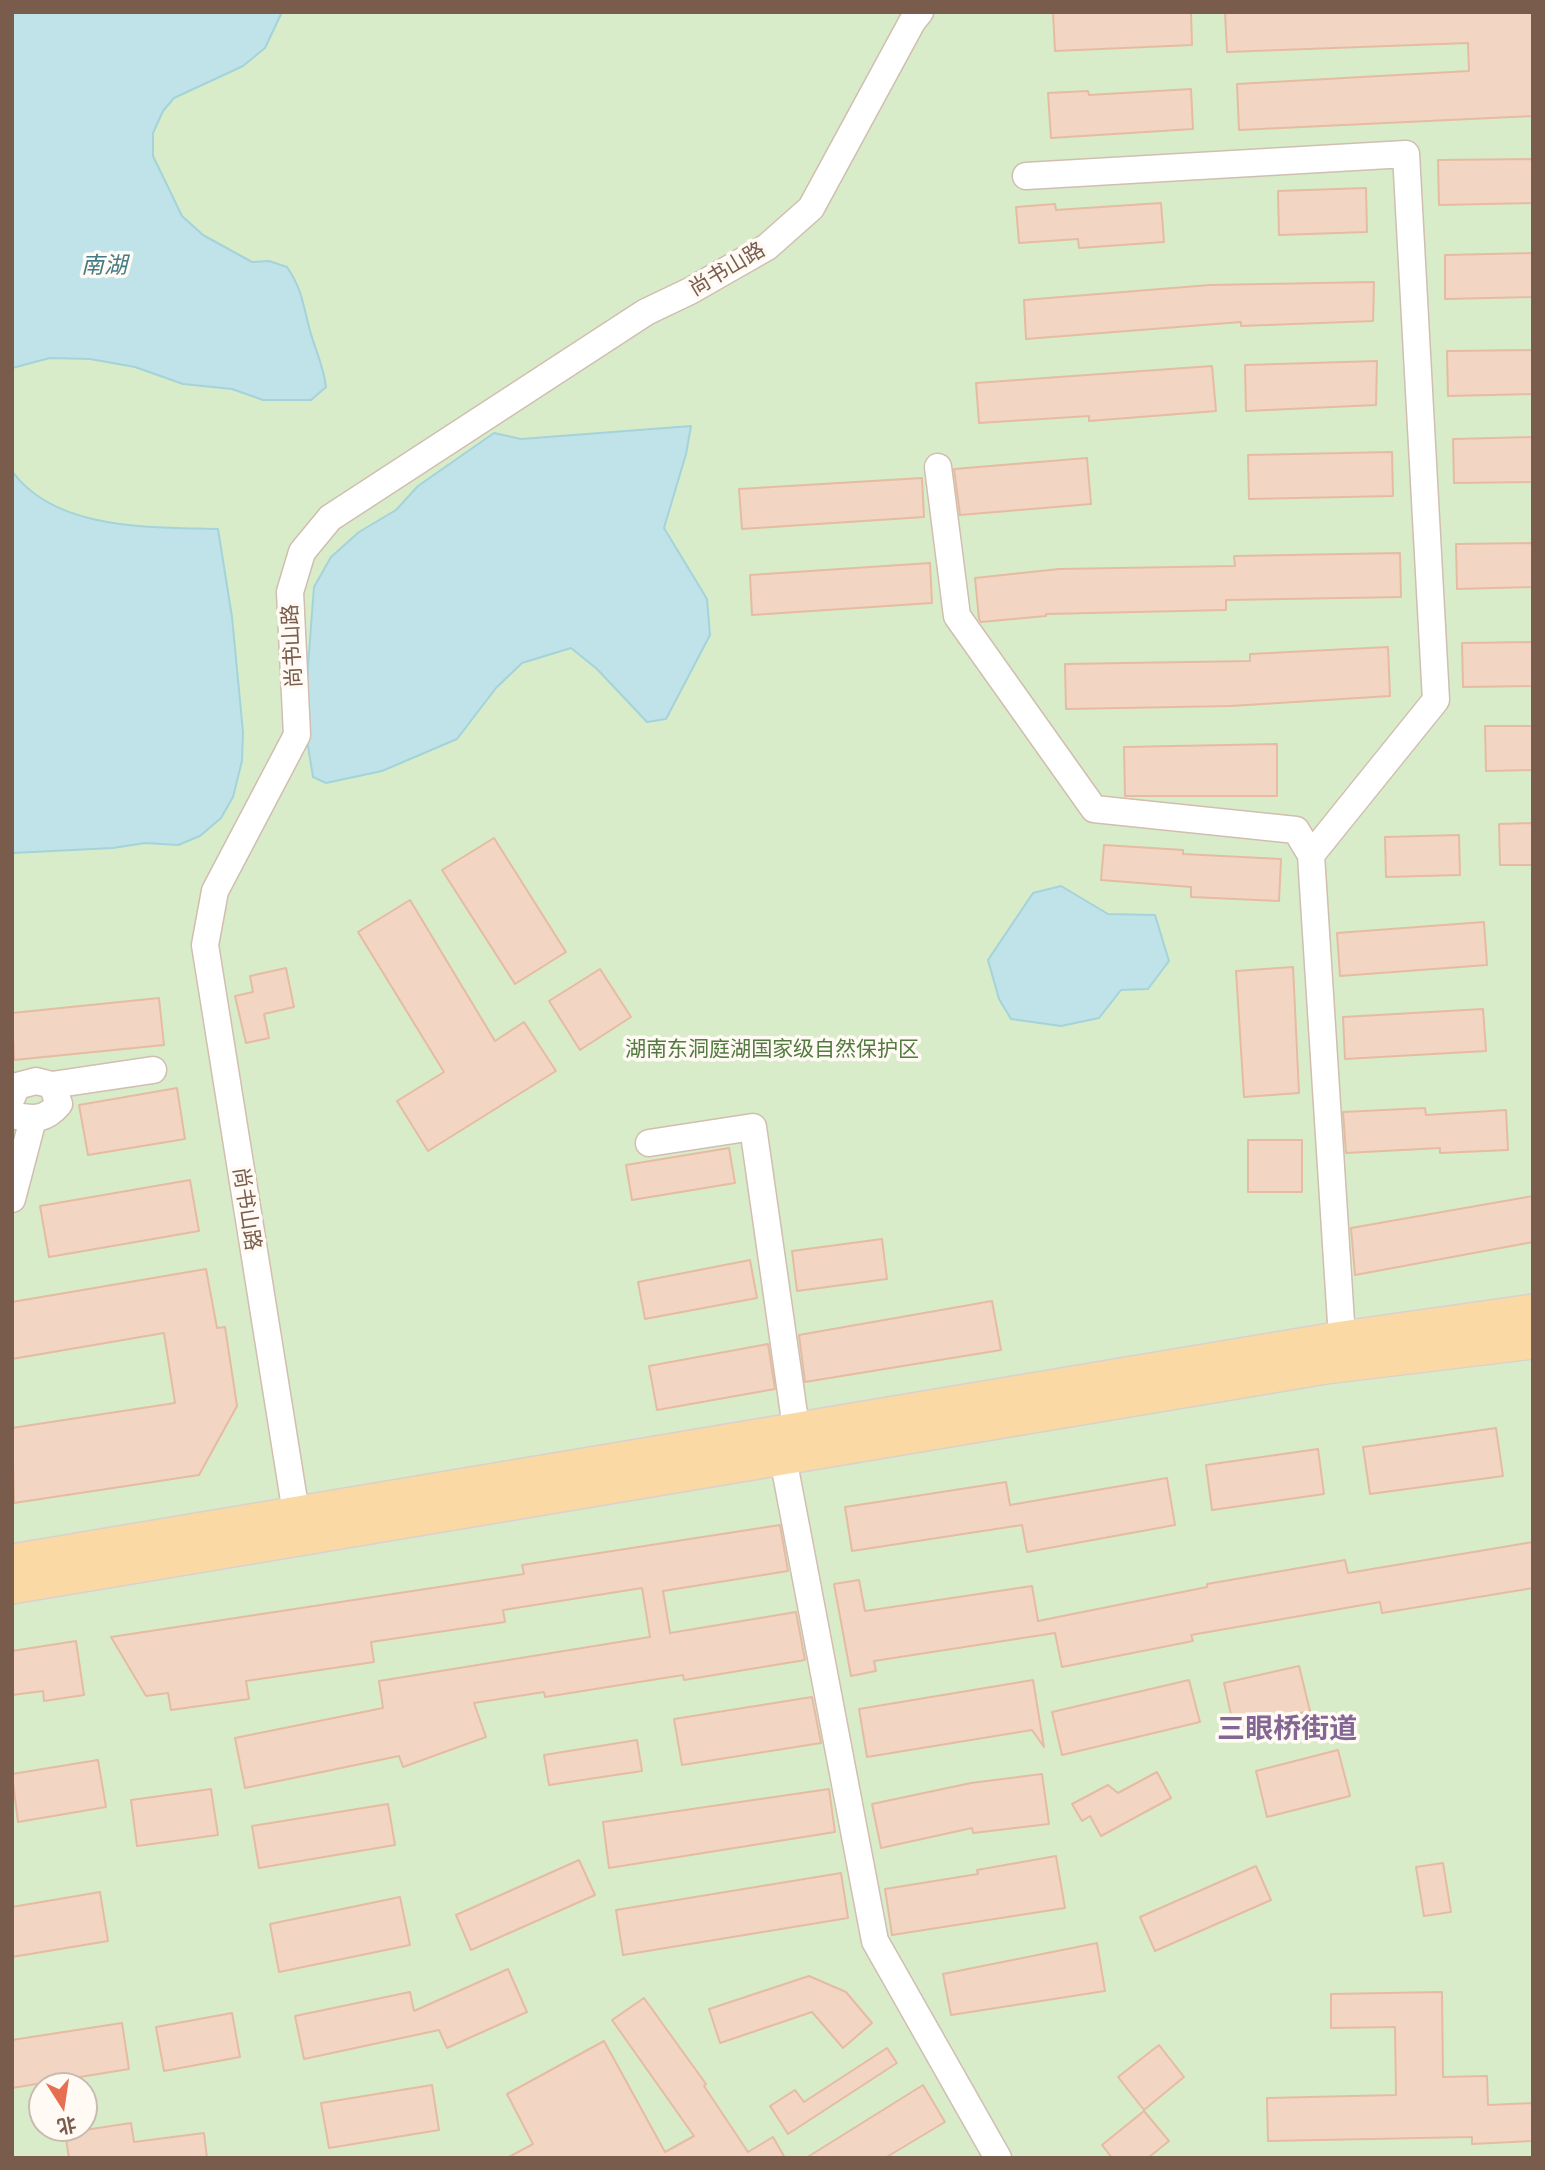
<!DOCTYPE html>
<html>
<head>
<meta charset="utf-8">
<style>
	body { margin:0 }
	#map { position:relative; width:1545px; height:2170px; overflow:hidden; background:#fdf6ec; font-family:Ubuntu,"Noto Sans SC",sans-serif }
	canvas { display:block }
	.frame { position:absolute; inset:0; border:14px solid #7a5c4d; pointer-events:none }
	.north { position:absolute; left:28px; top:2072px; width:70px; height:70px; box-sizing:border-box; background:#fffaf3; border:2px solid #cabbb1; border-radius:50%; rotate:168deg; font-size:19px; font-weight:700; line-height:28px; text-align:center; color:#7a5c4d }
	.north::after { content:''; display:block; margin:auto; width:24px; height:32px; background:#e76f51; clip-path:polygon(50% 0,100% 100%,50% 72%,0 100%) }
</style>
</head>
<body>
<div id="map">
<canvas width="1545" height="2170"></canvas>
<div class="frame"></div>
<div class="north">北</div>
</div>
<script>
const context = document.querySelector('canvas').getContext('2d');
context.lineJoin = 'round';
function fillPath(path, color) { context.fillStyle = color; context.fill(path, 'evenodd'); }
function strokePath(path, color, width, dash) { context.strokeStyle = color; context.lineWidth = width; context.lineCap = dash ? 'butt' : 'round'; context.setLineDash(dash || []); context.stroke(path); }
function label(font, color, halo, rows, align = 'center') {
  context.font = font + ' Ubuntu,"Noto Sans SC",sans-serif'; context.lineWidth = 7; context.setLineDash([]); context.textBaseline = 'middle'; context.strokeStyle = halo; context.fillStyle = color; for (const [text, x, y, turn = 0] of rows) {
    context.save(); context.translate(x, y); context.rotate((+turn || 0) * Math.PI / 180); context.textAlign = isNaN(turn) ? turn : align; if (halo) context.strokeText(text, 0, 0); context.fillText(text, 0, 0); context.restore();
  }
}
const green = new Path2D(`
	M 12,12 L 1533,12 L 1533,2158 L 12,2158 ZM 42,2086 L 84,2086 L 84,2128 L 42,2128 Z`);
const water = new Path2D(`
	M 12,12 L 282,12 L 265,48 L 243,66 L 174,98 L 163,111 L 153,133 L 153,156 L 182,216 L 203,235 L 252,262 L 269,261 L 287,267 C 301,288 302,299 308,323 C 313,346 323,362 326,387 L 311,400 L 263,400 L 232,389 L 183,384 L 135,367 L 90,359 L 50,358 L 12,368 Z
	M 691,426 L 686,454 L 664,528 L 707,599 L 710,635 L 666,719 L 647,722 L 597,669 L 571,648 L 522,663 L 496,688 L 457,739 L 382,771 L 326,783 L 313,777 L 307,740 L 307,679 L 314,587 L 331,557 L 359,532 L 396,510 L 418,486 L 494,433 L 521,439 Z
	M 12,471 C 55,531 151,527 218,529 L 232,617 L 243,732 L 242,761 L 233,797 L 221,818 L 200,836 L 178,845 L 145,843 L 113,848 L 12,853 Z
	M 1061,886 L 1108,914 L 1155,915 L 1169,961 L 1148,989 L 1121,990 L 1099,1018 L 1061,1026 L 1011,1019 L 999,999 L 988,960 L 1033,893 Z`);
const building = new Path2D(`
	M 1053,12 L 1191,12 L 1192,45 L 1055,51 Z
	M 1225,12 L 1533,12 L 1533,116 L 1239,130 L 1237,84 L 1469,71 L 1468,43 L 1227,52 Z
	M 1191,89 L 1193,129 L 1051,138 L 1048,93 L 1088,91 L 1089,95 Z
	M 1533,159 L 1533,203 L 1439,205 L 1438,160 Z
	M 1366,188 L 1367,232 L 1279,235 L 1278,191 Z
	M 1161,203 L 1164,242 L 1079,248 L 1078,239 L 1019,243 L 1016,207 L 1055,204 L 1056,210 Z
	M 1533,253 L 1533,297 L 1445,299 L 1445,255 Z
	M 1374,282 L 1373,321 L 1241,326 L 1241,322 L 1026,339 L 1024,300 L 1210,285 Z
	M 1533,350 L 1533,394 L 1448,396 L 1447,351 Z
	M 1377,361 L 1376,405 L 1246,411 L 1245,365 Z
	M 1212,366 L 1216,411 L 1089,421 L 1089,416 L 979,423 L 976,383 Z
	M 1533,437 L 1533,482 L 1454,483 L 1453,439 Z
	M 1392,452 L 1393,496 L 1249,499 L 1248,455 Z
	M 1087,458 L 1091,504 L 960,515 L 954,469 Z
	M 922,478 L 924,517 L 742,529 L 739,489 Z
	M 1533,543 L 1533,587 L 1457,589 L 1456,544 Z
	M 1400,553 L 1401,597 L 1226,600 L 1226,610 L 1046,614 L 1046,616 L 981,622 L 979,619 L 975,578 L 1059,569 L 1235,566 L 1234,556 Z
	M 930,563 L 932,603 L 752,615 L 750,575 Z
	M 1533,642 L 1533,686 L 1463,687 L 1462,643 Z
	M 1388,647 L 1390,696 L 1231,706 L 1066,709 L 1065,664 L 1250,661 L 1250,654 Z
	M 1485,726 L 1533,726 L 1533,770 L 1486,771 Z
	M 1277,744 L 1277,796 L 1125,796 L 1124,747 Z
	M 1533,823 L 1533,865 L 1500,865 L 1499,824 Z
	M 1459,835 L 1460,875 L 1386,877 L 1385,837 Z
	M 494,838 L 566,952 L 515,984 L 442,870 Z
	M 1104,845 L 1183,850 L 1183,854 L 1281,859 L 1279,901 L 1191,897 L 1191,887 L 1101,880 Z
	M 410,900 L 495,1041 L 524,1022 L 556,1071 L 428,1151 L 397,1101 L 444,1072 L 358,932 Z
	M 1484,922 L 1487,965 L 1340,976 L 1337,933 Z
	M 1293,967 L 1299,1093 L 1244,1097 L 1236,971 Z
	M 286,968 L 294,1007 L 264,1014 L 269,1038 L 246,1043 L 235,996 L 253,992 L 250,976 Z
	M 600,969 L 631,1017 L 580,1050 L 549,1001 Z
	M 159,998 L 164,1045 L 14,1060 L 12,1013 Z
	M 1483,1009 L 1486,1051 L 1345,1059 L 1343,1017 Z
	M 177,1088 L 185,1139 L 88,1155 L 79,1105 Z
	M 1425,1108 L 1426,1115 L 1506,1110 L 1508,1150 L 1440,1153 L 1440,1148 L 1346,1153 L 1343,1112 Z
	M 1248,1140 L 1302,1140 L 1302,1192 L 1248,1192 Z
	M 729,1148 L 735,1183 L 632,1200 L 626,1165 Z
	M 190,1180 L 199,1231 L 49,1257 L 40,1206 Z
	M 1533,1196 L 1533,1242 L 1355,1275 L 1351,1228 Z
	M 882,1239 L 887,1279 L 797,1291 L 792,1251 Z
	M 750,1260 L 757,1298 L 645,1319 L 638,1282 Z
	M 206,1269 L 217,1328 L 225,1327 L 237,1406 L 199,1475 L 14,1503 L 12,1428 L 175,1403 L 164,1333 L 12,1359 L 12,1302 Z
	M 992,1301 L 1001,1350 L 805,1382 L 799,1335 Z
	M 768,1344 L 775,1389 L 657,1410 L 649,1366 Z
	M 1496,1428 L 1503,1476 L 1370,1494 L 1363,1447 Z
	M 1318,1449 L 1324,1494 L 1212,1510 L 1206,1465 Z
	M 1167,1478 L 1175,1525 L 1027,1552 L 1022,1525 L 852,1551 L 845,1507 L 1006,1482 L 1010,1505 Z
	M 780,1525 L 788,1571 L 663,1591 L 670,1633 L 796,1612 L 805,1660 L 684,1680 L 683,1675 L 545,1697 L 544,1692 L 474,1703 L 486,1737 L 403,1767 L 399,1756 L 245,1788 L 235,1738 L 383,1708 L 379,1681 L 650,1637 L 642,1588 L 503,1610 L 505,1622 L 371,1642 L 374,1662 L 246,1681 L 249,1699 L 171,1710 L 168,1693 L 146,1696 L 111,1637 L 524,1574 L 522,1565 Z
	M 1533,1542 L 1533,1588 L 1382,1613 L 1380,1602 L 1191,1635 L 1193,1641 L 1062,1667 L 1055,1633 L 874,1661 L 876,1671 L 851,1676 L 834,1584 L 859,1580 L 865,1611 L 1032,1586 L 1038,1621 L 1207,1587 L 1207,1584 L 1345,1560 L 1348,1573 Z
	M 76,1641 L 84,1695 L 44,1701 L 43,1691 L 12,1695 L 12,1651 Z
	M 1299,1666 L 1310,1711 L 1234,1728 L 1224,1683 Z
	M 1033,1680 L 1044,1747 L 1032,1730 L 867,1757 L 859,1709 Z
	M 1189,1680 L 1200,1722 L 1062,1755 L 1052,1712 Z
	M 812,1697 L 821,1743 L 682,1765 L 674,1719 Z
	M 637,1740 L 642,1771 L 549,1785 L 544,1755 Z
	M 1338,1750 L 1350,1796 L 1267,1817 L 1256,1771 Z
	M 98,1760 L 106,1807 L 18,1822 L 12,1774 Z
	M 1157,1772 L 1171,1798 L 1101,1836 L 1090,1816 L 1082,1821 L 1072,1804 L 1108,1785 L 1118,1793 Z
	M 1042,1774 L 1049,1824 L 973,1833 L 972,1828 L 881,1848 L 872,1804 L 971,1783 Z
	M 211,1789 L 218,1835 L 137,1846 L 131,1800 Z
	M 829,1789 L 835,1832 L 609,1868 L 603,1822 Z
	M 388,1804 L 395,1845 L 259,1868 L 252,1826 Z
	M 1056,1856 L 1065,1908 L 892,1935 L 885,1889 L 978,1874 L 977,1870 Z
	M 579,1860 L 595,1895 L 471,1950 L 456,1915 Z
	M 1443,1863 L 1451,1912 L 1424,1916 L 1416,1867 Z
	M 1256,1866 L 1271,1900 L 1155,1951 L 1140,1917 Z
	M 841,1873 L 848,1918 L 623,1955 L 616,1910 Z
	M 100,1892 L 108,1941 L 12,1957 L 12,1907 Z
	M 400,1897 L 410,1945 L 279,1972 L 270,1924 Z
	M 1097,1943 L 1105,1991 L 951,2015 L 943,1974 Z
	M 508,1969 L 527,2012 L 447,2048 L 439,2030 L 304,2059 L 295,2016 L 410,1992 L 414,2011 Z
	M 809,1976 L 846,1992 L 872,2023 L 843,2048 L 812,2012 L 720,2043 L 709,2009 Z
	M 1442,1992 L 1443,2077 L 1487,2076 L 1488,2105 L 1533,2103 L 1533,2141 L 1472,2144 L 1472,2137 L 1268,2141 L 1267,2098 L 1396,2095 L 1395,2027 L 1331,2028 L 1331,1994 Z
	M 644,1998 L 706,2084 L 704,2086 L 748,2152 L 773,2137 L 785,2158 L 507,2158 L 533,2144 L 507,2094 L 604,2041 L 665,2152 L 694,2136 L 612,2020 Z
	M 232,2013 L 240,2057 L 164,2071 L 156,2027 Z
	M 122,2023 L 129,2069 L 12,2088 L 12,2040 Z
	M 1159,2045 L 1184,2077 L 1144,2110 L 1118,2077 Z
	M 887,2048 L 897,2063 L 788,2134 L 770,2106 L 795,2090 L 804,2102 Z
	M 432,2085 L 439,2130 L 329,2148 L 321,2103 Z
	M 923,2085 L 945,2122 L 885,2158 L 806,2158 Z
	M 1144,2111 L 1169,2141 L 1148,2158 L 1112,2158 L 1102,2145 Z
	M 131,2123 L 134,2142 L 204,2133 L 207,2158 L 69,2158 L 65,2133 Z`);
const minor = new Path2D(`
	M 1026,176 L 1406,154 L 1436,700 L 1311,855 L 1342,1338
	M 938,467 L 957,616 L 1094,809 L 1296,830 L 1311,855
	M 12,1097 L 17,1086 L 36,1081 L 52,1085 L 153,1070
	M 17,1116 C 36,1120 46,1119 59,1104 L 52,1085
	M 649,1143 L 753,1127 L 796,1428
	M 12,1199 L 33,1119
	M 783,1458 L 875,1941 L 998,2158
	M 296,1513 L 205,945 L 215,891 L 297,735 L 290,592 L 302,552 L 330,518 L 646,312 L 690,291 L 767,247 L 811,208 L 912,22 L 920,12`);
const major = new Path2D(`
	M 12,1561 L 1342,1338 L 1533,1311
	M 12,1587 L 1326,1367 L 1533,1342`);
const streetNames = [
	["尚书山路",727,269,-31],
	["尚书山路",292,646,-93],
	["尚书山路",247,1209,81]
];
const parkNames = [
	["湖南东洞庭湖国家级自然保护区",772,1049]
];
const waterNames = [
	["南湖",104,265]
];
const districtNames = [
	["三眼桥街道",1287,1729]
];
fillPath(green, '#d8ecc9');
fillPath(water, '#bfe3e8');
strokePath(water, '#a5d3da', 2);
fillPath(building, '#f3d5c3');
strokePath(building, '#e6bba3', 2);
strokePath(minor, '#d1beb0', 29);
strokePath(major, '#dad1cd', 36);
strokePath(minor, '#fff', 26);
strokePath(major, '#fbd9a5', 33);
label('21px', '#7a5c4d', '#fffaf3', streetNames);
label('21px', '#537a41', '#fffaf3', parkNames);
label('italic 23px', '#437c86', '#fffaf3', waterNames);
label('bold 28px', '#846695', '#fffaf3', districtNames);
</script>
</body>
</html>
